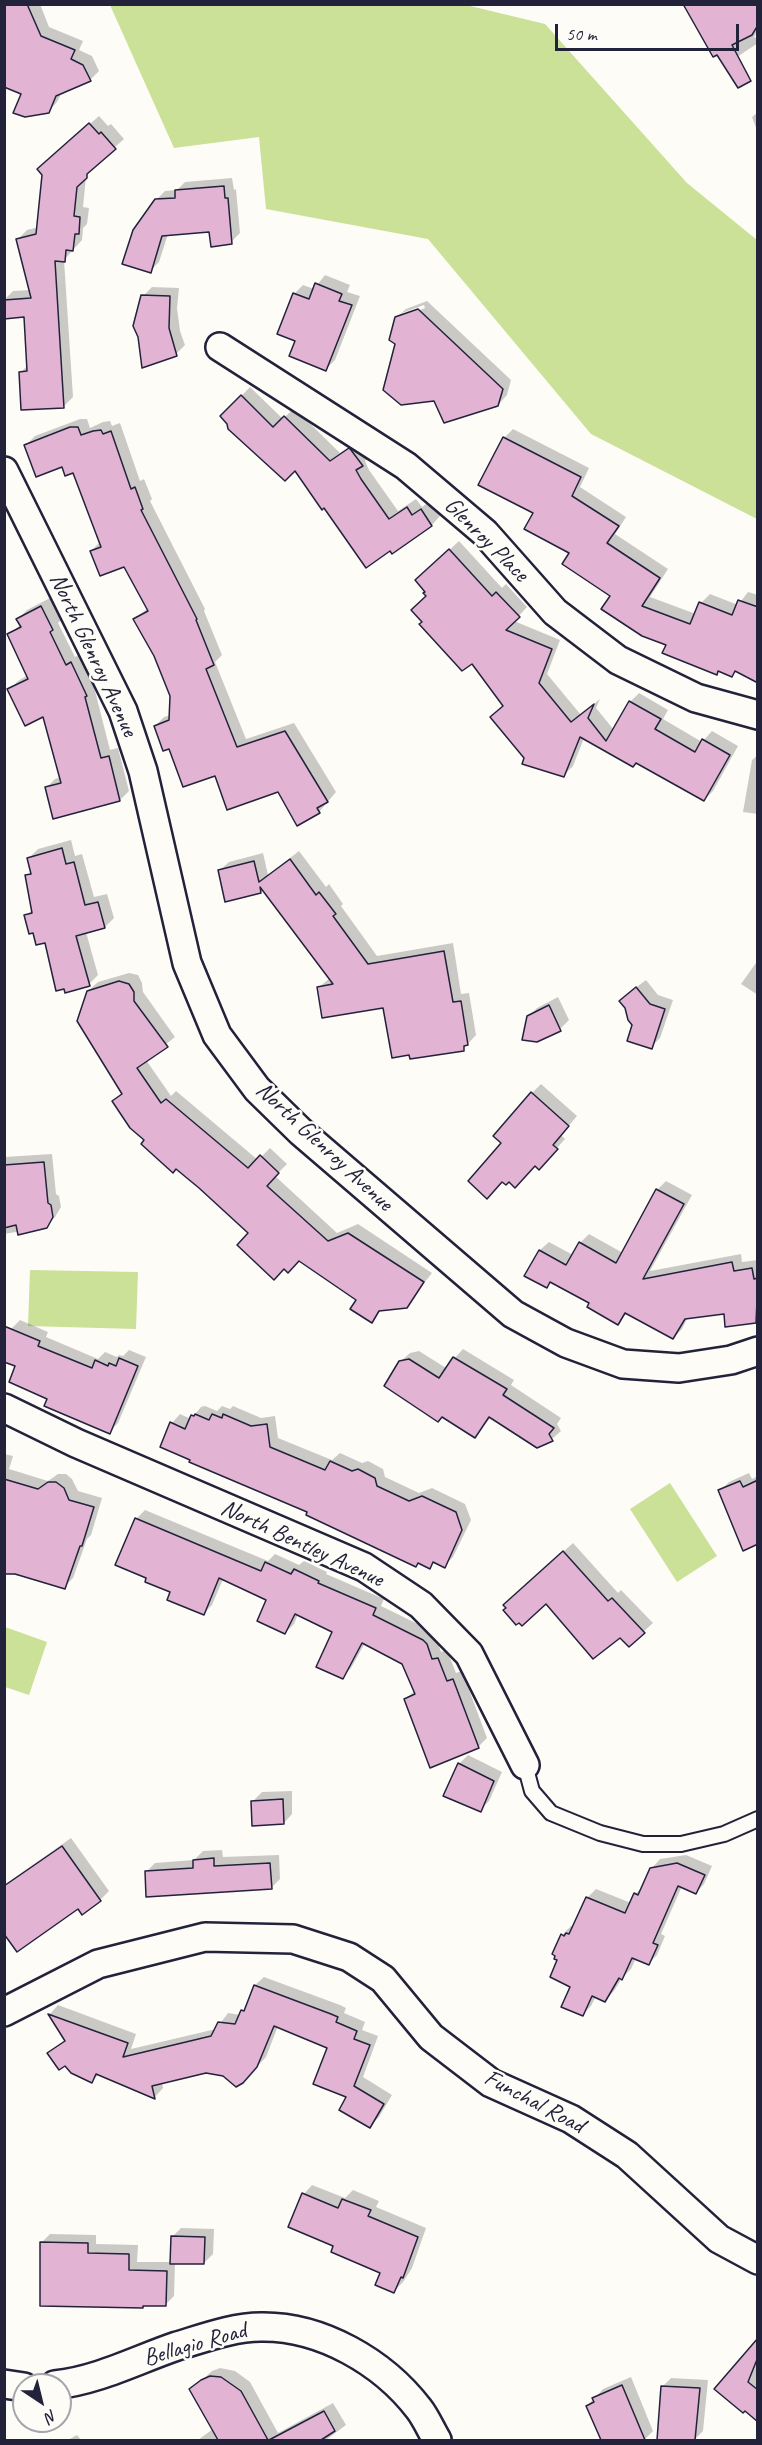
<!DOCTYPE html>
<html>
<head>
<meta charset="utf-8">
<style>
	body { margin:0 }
	#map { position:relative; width:762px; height:2445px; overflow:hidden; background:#fdfcf7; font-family:Caveat,sans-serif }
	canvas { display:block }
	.frame { position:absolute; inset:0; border:6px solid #22223b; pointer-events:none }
	.north { position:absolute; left:12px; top:2373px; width:60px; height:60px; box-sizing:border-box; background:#fdfcf7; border:2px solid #a5a5ac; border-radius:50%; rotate:145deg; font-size:16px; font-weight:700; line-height:24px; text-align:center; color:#22223b }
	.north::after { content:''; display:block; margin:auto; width:21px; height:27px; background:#22223b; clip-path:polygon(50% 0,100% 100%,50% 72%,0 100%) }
	.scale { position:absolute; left:555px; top:24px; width:184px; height:27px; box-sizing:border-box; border:3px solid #22223b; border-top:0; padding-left:8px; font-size:18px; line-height:21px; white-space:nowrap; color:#22223b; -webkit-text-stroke:4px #fdfcf7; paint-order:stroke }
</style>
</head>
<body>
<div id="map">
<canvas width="762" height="2445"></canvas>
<div class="frame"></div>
<div class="north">N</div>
<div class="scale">50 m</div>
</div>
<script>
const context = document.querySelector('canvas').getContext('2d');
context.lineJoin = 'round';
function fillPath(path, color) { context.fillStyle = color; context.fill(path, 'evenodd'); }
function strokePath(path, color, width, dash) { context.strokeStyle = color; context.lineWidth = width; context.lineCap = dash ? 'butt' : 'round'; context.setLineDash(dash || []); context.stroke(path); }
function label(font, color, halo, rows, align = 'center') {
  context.font = font + ' Caveat,sans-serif'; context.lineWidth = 5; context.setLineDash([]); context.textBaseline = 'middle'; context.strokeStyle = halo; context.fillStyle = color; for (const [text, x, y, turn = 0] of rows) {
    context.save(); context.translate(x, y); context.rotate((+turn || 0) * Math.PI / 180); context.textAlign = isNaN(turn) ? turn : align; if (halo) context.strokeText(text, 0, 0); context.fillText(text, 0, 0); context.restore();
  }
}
const green = new Path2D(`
	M 462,4 L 545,24 L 687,183 L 757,240 L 757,519 L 591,434 L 428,239 L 266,209 L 259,137 L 174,148 L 110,5 Z
	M 30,1270 L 138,1272 L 136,1329 L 28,1326 Z
	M 670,1483 L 717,1556 L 677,1582 L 630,1509 Z
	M 5,1627 L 47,1642 L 29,1695 L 5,1687 Z`);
const shadow = new Path2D(`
	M 4,4 L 40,4 L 49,27 L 83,41 L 79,50 L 92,56 L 99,71 L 90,80 L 62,92 L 57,102 L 48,112 L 23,93 Z
	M 684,4 L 758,4 L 758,30 L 754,37 L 758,39 L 758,43 L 725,65 Z
	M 758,112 L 758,133 L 752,117 Z
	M 99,116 L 108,126 L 111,124 L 124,139 L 95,165 L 86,177 L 83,207 L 89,208 L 87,224 L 83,228 L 82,240 L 64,260 L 73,397 L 64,406 L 21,372 L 28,365 L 25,316 L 4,315 L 4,300 L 13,291 L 31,290 L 18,239 L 27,230 L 39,227 L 48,161 Z
	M 232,178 L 234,190 L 236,189 L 240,233 L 231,242 L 210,231 L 168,234 L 159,262 L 150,271 L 156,200 L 165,191 L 177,190 L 185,182 Z
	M 325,275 L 350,285 L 347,292 L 360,296 L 335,360 L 326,369 L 297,340 L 294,294 L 303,285 L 314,289 Z
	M 152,287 L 179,288 L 177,308 L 180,331 L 185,345 L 176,354 L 143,296 Z
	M 427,301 L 511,380 L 507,395 L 498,405 L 435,399 L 397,344 L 396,318 L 406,309 ZM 424,305 L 425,308 L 402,317 L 402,313 Z
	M 250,387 L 283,419 L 294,408 L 340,453 L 359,440 L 370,456 L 365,461 L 369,470 L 398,511 L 416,499 L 422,507 L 430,501 L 440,516 L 432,525 L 393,552 L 295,469 L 222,416 Z
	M 80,419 L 87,419 L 90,428 L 103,422 L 110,421 L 112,426 L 120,423 L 140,481 L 144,479 L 152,499 L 150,501 L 205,609 L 204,611 L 222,655 L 215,662 L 246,739 L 294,723 L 336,792 L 319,812 L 278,790 L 216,774 L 170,747 L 155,726 L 164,717 L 171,715 L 171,696 L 155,655 L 135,619 L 148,608 L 125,565 L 91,551 L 100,542 L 73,471 L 26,445 L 35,436 Z
	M 513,429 L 589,468 L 580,487 L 626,517 L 615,534 L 668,569 L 650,597 L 696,614 L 701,603 L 710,594 L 738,605 L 748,592 L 758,595 L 758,681 L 737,671 L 732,675 L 719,670 L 717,673 L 668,644 L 612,595 L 535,512 L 504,438 Z
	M 459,541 L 502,588 L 506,584 L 527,607 L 514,621 L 560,640 L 547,674 L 581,715 L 600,699 L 596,708 L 614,730 L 630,702 L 639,693 L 668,710 L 663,719 L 702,742 L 712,731 L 738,746 L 713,791 L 704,800 L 637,761 L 584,738 L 573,766 L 564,775 L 526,758 L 504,706 L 473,662 L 424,622 L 428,596 L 426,572 Z
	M 50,598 L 61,620 L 58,623 L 75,657 L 80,654 L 95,686 L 94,687 L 110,750 L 118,748 L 129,791 L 120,800 L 46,788 L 55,779 L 61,777 L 44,715 L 9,690 L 18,681 L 28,675 L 9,635 L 21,624 L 18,619 L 27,610 Z
	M 758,755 L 758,814 L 743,812 L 752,760 Z
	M 71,840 L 75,856 L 82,854 L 94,897 L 107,894 L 114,918 L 105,927 L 86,932 L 98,975 L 89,984 L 34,931 L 26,916 L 33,909 L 27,876 L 32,871 L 29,858 L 38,849 Z
	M 299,851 L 326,887 L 329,884 L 343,904 L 341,906 L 377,956 L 453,943 L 461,994 L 469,993 L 476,1035 L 463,1049 L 384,1006 L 318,988 L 330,978 L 263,889 L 261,892 L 220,870 L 229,862 L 263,853 L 268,875 Z
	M 758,960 L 758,995 L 741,984 Z
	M 129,973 L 138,975 L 142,983 L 143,992 L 175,1037 L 146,1060 L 171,1096 L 176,1091 L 258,1160 L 270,1148 L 287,1164 L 275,1176 L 337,1233 L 358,1224 L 432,1273 L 406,1306 L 382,1309 L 371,1321 L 358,1300 L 299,1260 L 250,1233 L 147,1140 L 114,1101 L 123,1092 L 88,991 L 98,982 Z
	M 646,980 L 658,995 L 673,1000 L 660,1038 L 651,1047 L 634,1025 L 630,992 Z
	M 558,997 L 569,1020 L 560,1029 L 528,1017 L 537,1008 Z
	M 541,1084 L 577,1116 L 561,1135 L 565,1139 L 547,1159 L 503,1143 L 532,1093 Z
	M 52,1154 L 56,1194 L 59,1196 L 61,1207 L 55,1217 L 46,1227 L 4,1234 L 4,1157 Z
	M 666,1181 L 692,1195 L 650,1271 L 741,1254 L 742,1262 L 758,1260 L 758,1319 L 755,1321 L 725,1312 L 688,1317 L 682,1329 L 673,1338 L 627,1313 L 618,1323 L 591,1303 L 552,1281 L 547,1286 L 540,1250 L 549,1242 L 573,1255 L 580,1243 L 589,1234 L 623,1253 L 657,1190 Z
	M 20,1320 L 48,1332 L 46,1337 L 98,1359 L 105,1352 L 117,1357 L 119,1355 L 123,1356 L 129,1350 L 146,1357 L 118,1423 L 109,1432 L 49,1398 L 17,1365 L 11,1329 Z
	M 463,1349 L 514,1380 L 511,1385 L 561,1418 L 557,1424 L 561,1431 L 552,1439 L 491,1417 L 475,1436 L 400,1362 L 410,1353 L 419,1351 L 446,1368 Z
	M 205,1406 L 217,1411 L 222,1406 L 230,1409 L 233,1406 L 261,1418 L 275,1416 L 278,1438 L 332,1460 L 340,1453 L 362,1463 L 368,1461 L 383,1469 L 385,1477 L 419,1493 L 432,1488 L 465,1504 L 471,1520 L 453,1557 L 444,1566 L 435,1562 L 429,1567 L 309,1511 L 172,1423 L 180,1414 L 191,1419 L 201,1407 Z
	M 4,1454 L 13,1456 L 9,1469 L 48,1481 L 58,1474 L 66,1474 L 72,1479 L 78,1491 L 102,1498 L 91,1535 L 87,1539 L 73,1578 L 64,1587 L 4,1572 Z
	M 749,1473 L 752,1479 L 758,1476 L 758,1542 L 720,1491 L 729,1482 Z
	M 145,1510 L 268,1561 L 275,1554 L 299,1565 L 304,1561 L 327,1572 L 326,1574 L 384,1599 L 381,1606 L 432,1631 L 435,1635 L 441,1652 L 447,1650 L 456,1673 L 462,1671 L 487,1738 L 478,1747 L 406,1699 L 415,1690 L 403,1663 L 365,1643 L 351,1668 L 342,1677 L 334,1631 L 298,1614 L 294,1624 L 285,1633 L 268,1599 L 223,1579 L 212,1605 L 203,1614 L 172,1592 L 136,1519 Z
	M 573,1543 L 618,1593 L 621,1590 L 653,1623 L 629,1645 L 620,1636 L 546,1602 L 514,1596 Z
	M 468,1755 L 502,1772 L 489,1801 L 480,1810 L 459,1764 Z
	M 292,1791 L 292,1814 L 284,1823 L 253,1801 L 262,1792 Z
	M 71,1838 L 109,1891 L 100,1900 L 4,1930 L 4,1885 Z
	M 222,1850 L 223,1857 L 279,1855 L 280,1879 L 271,1888 L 146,1872 L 155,1863 L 194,1860 L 203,1851 Z
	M 686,1855 L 712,1866 L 704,1884 L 696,1893 L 682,1886 L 661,1934 L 665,1936 L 657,1955 L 648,1964 L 636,1958 L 631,1969 L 622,1978 L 614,1991 L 605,2000 L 596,1996 L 591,2006 L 582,2015 L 559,1960 L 562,1935 L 571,1926 L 574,1928 L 587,1898 L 596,1889 L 631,1903 L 635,1894 L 643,1887 L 651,1869 L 660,1859 Z
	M 264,1977 L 340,2005 L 346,2008 L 344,2013 L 365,2022 L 362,2030 L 378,2036 L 363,2077 L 392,2095 L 379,2117 L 370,2126 L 349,2096 L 329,2047 L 278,2026 L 266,2057 L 252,2072 L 224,2074 L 206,2072 L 162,2082 L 163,2088 L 155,2097 L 99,2074 L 92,2081 L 49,2053 L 66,2039 L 50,2014 L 58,2005 L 136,2034 L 131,2049 L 216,2029 L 228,2013 L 240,2015 L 247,2006 L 255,1985 Z
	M 312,2185 L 345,2198 L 353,2190 L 379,2201 L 376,2207 L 426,2228 L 412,2268 L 403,2282 L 394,2291 L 382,2272 L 335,2245 L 304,2194 Z
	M 181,2228 L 214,2229 L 213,2254 L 204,2263 L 175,2262 L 174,2296 L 165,2305 L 145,2304 L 143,2307 L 41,2243 L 50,2234 L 96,2235 L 96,2244 L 138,2245 L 137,2262 L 172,2262 L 172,2237 Z
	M 758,2340 L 756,2372 L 758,2410 L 745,2409 L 716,2388 Z
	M 220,2368 L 235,2371 L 250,2382 L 278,2433 L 333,2403 L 346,2425 L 326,2440 L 198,2440 L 213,2429 L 191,2390 L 212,2371 Z
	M 631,2377 L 653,2431 L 644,2440 L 602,2440 L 587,2406 L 603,2389 Z
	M 671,2378 L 708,2380 L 703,2431 L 694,2440 L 662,2387 Z
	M 77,2435 L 81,2440 L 68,2440 Z`);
const building = new Path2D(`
	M 4,4 L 27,4 L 41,36 L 75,50 L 71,59 L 83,65 L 91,81 L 56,96 L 49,113 L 25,117 L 13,113 L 21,94 L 4,87 Z
	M 683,4 L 758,4 L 758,25 L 752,35 L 732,45 L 751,81 L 738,88 L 717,55 L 713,57 Z
	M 89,123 L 99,134 L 101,132 L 116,149 L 87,174 L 87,178 L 77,187 L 74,216 L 80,217 L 79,234 L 75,234 L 73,251 L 66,250 L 65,262 L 55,261 L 64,408 L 21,410 L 19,372 L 27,371 L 24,317 L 4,319 L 4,300 L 31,298 L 16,239 L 36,234 L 42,175 L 37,169 Z
	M 224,186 L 225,198 L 228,198 L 232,244 L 211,247 L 209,232 L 162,236 L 151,273 L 122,264 L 133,230 L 155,199 L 175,198 L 175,190 Z
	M 315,283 L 342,294 L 339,301 L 352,305 L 326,371 L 289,356 L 295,341 L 277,334 L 293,293 L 309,299 Z
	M 141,295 L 170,296 L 169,328 L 177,356 L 142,368 L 138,337 L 133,326 Z
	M 418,309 L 503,389 L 498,406 L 444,423 L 434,401 L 401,405 L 383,390 L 395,344 L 389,340 L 395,317 Z
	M 241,395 L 273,427 L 284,416 L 330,461 L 349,448 L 351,450 L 363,466 L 356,470 L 361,479 L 389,519 L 407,507 L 412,515 L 421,509 L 432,526 L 392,554 L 390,551 L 366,568 L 324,508 L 322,510 L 295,471 L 285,481 L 228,429 L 227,424 L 220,416 Z
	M 70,427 L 78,427 L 81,435 L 93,431 L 101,430 L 103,434 L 111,431 L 131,489 L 135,487 L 143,509 L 141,510 L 197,619 L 196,620 L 214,665 L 206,669 L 237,747 L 285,731 L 328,802 L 317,808 L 320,813 L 297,826 L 278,792 L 227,810 L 215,776 L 183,787 L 169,749 L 163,751 L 154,726 L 169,720 L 170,696 L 154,656 L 133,619 L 148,611 L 124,567 L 100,576 L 90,551 L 101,547 L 73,473 L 65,476 L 62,467 L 36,477 L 24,445 Z
	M 503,437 L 581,477 L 572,496 L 619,526 L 607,543 L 660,578 L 642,606 L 690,624 L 699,602 L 732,615 L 738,600 L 758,607 L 758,683 L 735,671 L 732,677 L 718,671 L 717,675 L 662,653 L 666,645 L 642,636 L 601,609 L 610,596 L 562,564 L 569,553 L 524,529 L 533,513 L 478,485 Z
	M 449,549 L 492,596 L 496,592 L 520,617 L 506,630 L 552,649 L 539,683 L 571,722 L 594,704 L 588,718 L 606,741 L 629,701 L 661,719 L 655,729 L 695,752 L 702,739 L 730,755 L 704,801 L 636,763 L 633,767 L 580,737 L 564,777 L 522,764 L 524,758 L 490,717 L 503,706 L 472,664 L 462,671 L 419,624 L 422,622 L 411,610 L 426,596 L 423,593 L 425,592 L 415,580 Z
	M 41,606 L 53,630 L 50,632 L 66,665 L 71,662 L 87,696 L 85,697 L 101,758 L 109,756 L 120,801 L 53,819 L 45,787 L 61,783 L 43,717 L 25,726 L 7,689 L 28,679 L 7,634 L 21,627 L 16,619 Z
	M 62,848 L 66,864 L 74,862 L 85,905 L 98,902 L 105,928 L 76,936 L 90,986 L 65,993 L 64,989 L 56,991 L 45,943 L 36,945 L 33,933 L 29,934 L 24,915 L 32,913 L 25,875 L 31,874 L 27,858 Z
	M 290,859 L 316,895 L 319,892 L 336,914 L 333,916 L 368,964 L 444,951 L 453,1002 L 461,1001 L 468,1045 L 464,1046 L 464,1051 L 410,1059 L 409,1055 L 392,1058 L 383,1008 L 322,1018 L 317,987 L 333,984 L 260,887 L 261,893 L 225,902 L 218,870 L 254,861 L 259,882 Z
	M 119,981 L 129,984 L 134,992 L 134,1001 L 168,1047 L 137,1068 L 161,1103 L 166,1099 L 248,1168 L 260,1155 L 279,1173 L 267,1186 L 328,1241 L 348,1233 L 424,1282 L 407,1308 L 379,1311 L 372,1323 L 350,1309 L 356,1300 L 299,1261 L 288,1273 L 284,1269 L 274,1280 L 237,1245 L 248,1233 L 199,1188 L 176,1169 L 173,1173 L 141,1144 L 144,1140 L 130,1128 L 112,1101 L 122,1094 L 77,1021 L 87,991 Z
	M 636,987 L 650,1004 L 665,1009 L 652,1049 L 627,1041 L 632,1025 L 628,1020 L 625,1008 L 619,1001 Z
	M 549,1005 L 561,1031 L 537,1042 L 522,1040 L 527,1016 Z
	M 531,1092 L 569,1126 L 553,1145 L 558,1149 L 539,1170 L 535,1166 L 515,1188 L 509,1182 L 506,1185 L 502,1182 L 487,1199 L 468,1181 L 501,1143 L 493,1136 Z
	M 44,1162 L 48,1203 L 51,1205 L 53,1217 L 47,1228 L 18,1235 L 16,1225 L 4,1228 L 4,1165 Z
	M 656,1189 L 684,1204 L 643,1279 L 732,1262 L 734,1271 L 752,1268 L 754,1279 L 758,1278 L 756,1323 L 725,1327 L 724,1314 L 685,1319 L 673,1339 L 625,1313 L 618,1325 L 587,1307 L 589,1303 L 550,1282 L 547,1288 L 524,1276 L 539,1250 L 566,1265 L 579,1242 L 616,1263 Z
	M 4,1326 L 40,1341 L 38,1346 L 92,1368 L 95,1360 L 108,1366 L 109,1363 L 116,1366 L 119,1358 L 138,1366 L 110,1434 L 44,1406 L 47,1399 L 9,1382 L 15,1366 L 4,1362 Z
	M 453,1357 L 507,1389 L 503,1395 L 554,1428 L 549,1434 L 553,1441 L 537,1448 L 489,1417 L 475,1438 L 442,1417 L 438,1422 L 384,1386 L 399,1361 L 409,1359 L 439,1378 Z
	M 195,1414 L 209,1420 L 212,1414 L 222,1418 L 223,1414 L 251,1426 L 267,1424 L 270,1447 L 325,1470 L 330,1461 L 352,1471 L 358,1469 L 375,1478 L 377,1486 L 409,1501 L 422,1496 L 456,1512 L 462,1530 L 445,1568 L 433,1562 L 430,1569 L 418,1563 L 416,1567 L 306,1515 L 307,1512 L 189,1462 L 190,1460 L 160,1447 L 170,1422 L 185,1429 L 191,1415 L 194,1416 Z
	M 4,1479 L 38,1489 L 48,1482 L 56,1482 L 64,1488 L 69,1500 L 94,1507 L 82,1546 L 80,1546 L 65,1589 L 15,1574 L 4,1574 Z
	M 758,1480 L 758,1544 L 743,1551 L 718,1490 L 740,1481 L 743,1487 Z
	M 135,1518 L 261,1571 L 265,1562 L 291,1574 L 294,1569 L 319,1581 L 318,1583 L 376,1608 L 373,1615 L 423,1640 L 427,1644 L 432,1659 L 438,1658 L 447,1681 L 453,1679 L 479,1748 L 430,1768 L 404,1699 L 415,1694 L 402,1664 L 362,1643 L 343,1679 L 316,1667 L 332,1632 L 295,1614 L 285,1634 L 257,1621 L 266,1600 L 219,1578 L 204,1615 L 167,1600 L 170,1592 L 145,1582 L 146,1578 L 115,1565 Z
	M 563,1551 L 608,1601 L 612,1598 L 645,1633 L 629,1647 L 620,1638 L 593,1659 L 546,1604 L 522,1626 L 519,1623 L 516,1625 L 503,1610 L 506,1608 L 503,1605 Z
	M 458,1763 L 494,1781 L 481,1812 L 443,1796 Z
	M 283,1799 L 284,1824 L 252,1826 L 251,1801 Z
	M 62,1846 L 101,1901 L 82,1915 L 78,1909 L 17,1952 L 4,1934 L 4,1886 Z
	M 214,1858 L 214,1866 L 270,1863 L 272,1889 L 146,1897 L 145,1871 L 193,1868 L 193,1860 Z
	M 677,1863 L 705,1875 L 696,1894 L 678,1886 L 653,1943 L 658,1945 L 649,1965 L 632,1958 L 622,1980 L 619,1978 L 605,2002 L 592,1996 L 583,2016 L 561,2007 L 570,1987 L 550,1977 L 557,1960 L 554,1959 L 555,1956 L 552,1954 L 561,1934 L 564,1936 L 566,1933 L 569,1934 L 586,1897 L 625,1913 L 634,1893 L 638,1895 L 650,1868 Z
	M 254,1985 L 331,2014 L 338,2017 L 336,2022 L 357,2031 L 354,2039 L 370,2045 L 354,2086 L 384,2104 L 370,2128 L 339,2110 L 346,2097 L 313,2084 L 327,2048 L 274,2026 L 257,2067 L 243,2083 L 236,2087 L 223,2076 L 206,2073 L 152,2086 L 155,2099 L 96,2074 L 92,2083 L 71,2073 L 65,2066 L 59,2070 L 47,2053 L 65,2041 L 48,2014 L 128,2043 L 123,2057 L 211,2036 L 218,2022 L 235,2024 L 241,2010 L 244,2011 Z
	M 302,2193 L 338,2208 L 342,2199 L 371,2210 L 368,2216 L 418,2237 L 403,2278 L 401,2277 L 394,2293 L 375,2285 L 380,2273 L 331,2252 L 333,2246 L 288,2227 Z
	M 171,2236 L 205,2237 L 204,2264 L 170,2264 Z
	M 40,2242 L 88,2243 L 88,2253 L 129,2254 L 129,2270 L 167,2271 L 166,2306 L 143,2306 L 143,2308 L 40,2306 Z
	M 758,2338 L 758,2357 L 748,2382 L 758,2390 L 758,2422 L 745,2411 L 743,2413 L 714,2389 Z
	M 210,2376 L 221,2377 L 241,2391 L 268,2440 L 218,2440 L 189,2389 L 201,2380 Z
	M 622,2385 L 645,2440 L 601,2440 L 586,2406 L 594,2402 L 592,2398 Z
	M 661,2386 L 700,2388 L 695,2440 L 657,2440 Z
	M 324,2411 L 335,2431 L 321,2440 L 269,2440 Z`);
const lane = new Path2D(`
	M 525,1765 L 532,1791 L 551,1813 L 600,1833 L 643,1844 L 681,1844 L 724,1834 L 758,1819`);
const street = new Path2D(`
	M 220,347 L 406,466 L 485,533 L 555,612 L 618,660 L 696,698 L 758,715
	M 4,471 L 123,711 L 143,771 L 187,963 L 217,1035 L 257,1089 L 301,1132 L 513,1314 L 566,1343 L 623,1364 L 679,1368 L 731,1360 L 758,1351
	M 4,1408 L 76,1443 L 364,1567 L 421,1605 L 469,1654 L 525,1765
	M 4,2012 L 98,1964 L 205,1937 L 293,1939 L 349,1957 L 383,1979 L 431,2037 L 491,2083 L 571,2119 L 627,2155 L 719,2239 L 758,2260
	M 4,2384 L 24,2387
	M 55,2385 C 99,2380 136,2360 177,2346 C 204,2338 233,2327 261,2327 C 321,2326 383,2362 419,2409 C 426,2418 431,2430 437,2440`);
const streetNames = [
	["Glenroy Place",486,540,45],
	["North Glenroy Avenue",93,655,65],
	["North Glenroy Avenue",324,1147,43],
	["North Bentley Avenue",302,1544,25],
	["Funchal Road",534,2102,28],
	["Bellagio Road",195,2345,-16]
];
fillPath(green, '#cae197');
fillPath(shadow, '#0003');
fillPath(building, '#e3b3d4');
strokePath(building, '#22223b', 1.5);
strokePath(lane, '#22223b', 18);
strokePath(street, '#22223b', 32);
strokePath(lane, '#fdfcf7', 14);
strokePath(street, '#fdfcf7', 27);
label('24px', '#22223b', '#fdfcf7', streetNames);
</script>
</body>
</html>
